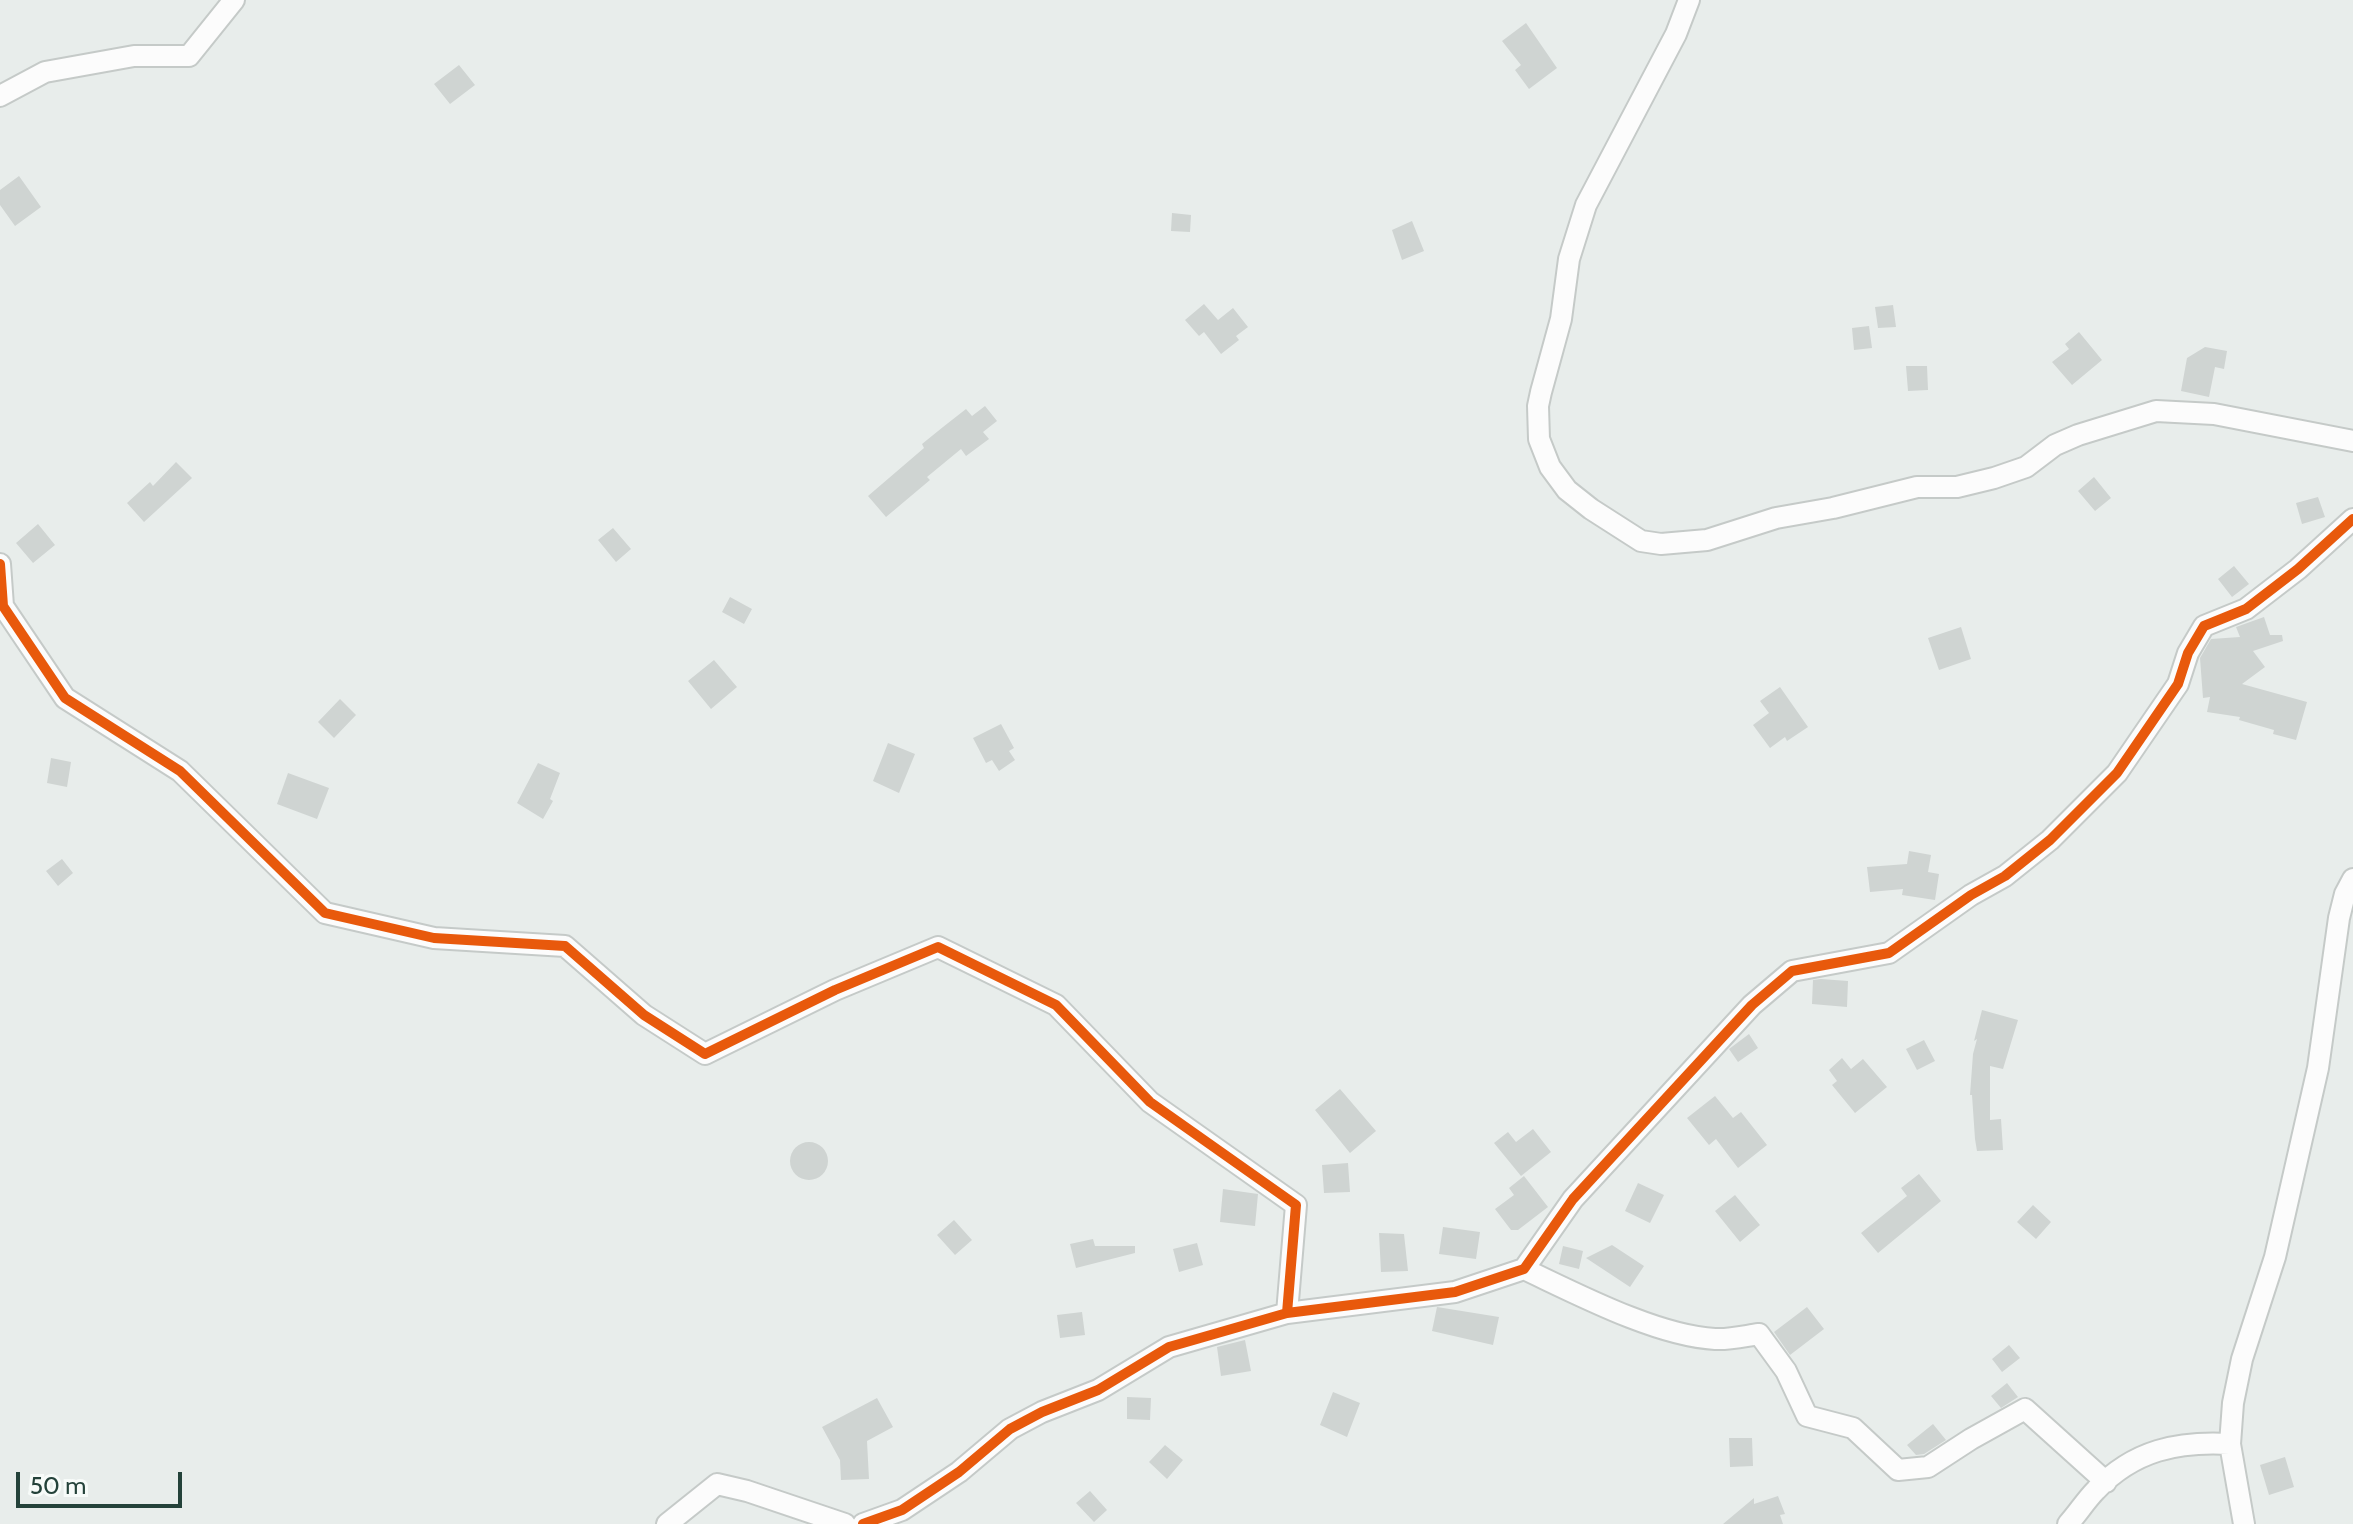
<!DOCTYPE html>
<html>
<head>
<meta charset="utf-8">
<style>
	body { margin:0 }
	#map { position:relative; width:2353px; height:1524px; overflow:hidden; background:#e8edeb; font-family:Cabin,sans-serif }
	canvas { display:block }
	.scale { position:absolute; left:16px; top:1472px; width:166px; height:36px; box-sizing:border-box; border:4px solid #24423a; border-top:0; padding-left:10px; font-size:24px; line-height:28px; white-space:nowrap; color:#24423a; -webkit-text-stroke:6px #f7fbf9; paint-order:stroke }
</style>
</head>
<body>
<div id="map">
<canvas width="2353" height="1524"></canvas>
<div class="scale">50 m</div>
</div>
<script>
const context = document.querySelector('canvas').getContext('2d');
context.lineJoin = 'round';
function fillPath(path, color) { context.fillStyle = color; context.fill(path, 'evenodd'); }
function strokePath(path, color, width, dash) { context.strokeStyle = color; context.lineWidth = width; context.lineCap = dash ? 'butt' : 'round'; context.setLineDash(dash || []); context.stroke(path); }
const building = new Path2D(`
	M 1526,23 L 1557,68 L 1529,89 L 1515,70 L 1521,65 L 1502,41 Z
	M 459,65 L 475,85 L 450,104 L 434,84 Z
	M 19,176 L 41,207 L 15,226 L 0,205 L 0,190 Z
	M 1172,213 L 1191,215 L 1190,232 L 1171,231 Z
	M 1412,221 L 1424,251 L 1402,260 L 1392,230 Z
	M 1204,304 L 1218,320 L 1233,308 L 1248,327 L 1236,336 L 1239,340 L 1221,354 L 1204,332 L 1199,336 L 1185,320 Z
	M 1893,305 L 1896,327 L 1878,328 L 1875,307 Z
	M 1869,326 L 1872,348 L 1854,350 L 1852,328 Z
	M 2079,332 L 2102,360 L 2072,385 L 2052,362 L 2069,349 L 2065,344 Z
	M 2205,347 L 2227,351 L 2224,369 L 2215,367 L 2209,397 L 2181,391 L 2187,358 Z
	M 1906,366 L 1927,366 L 1928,390 L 1908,391 Z
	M 985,406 L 997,421 L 983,432 L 989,439 L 966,456 L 961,449 L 927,477 L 930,480 L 886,517 L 868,496 L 924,448 L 922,444 L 943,427 L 966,409 L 972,416 Z
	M 176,462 L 192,478 L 144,522 L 127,503 L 150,482 L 153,486 Z
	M 2094,477 L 2111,498 L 2095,511 L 2078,491 Z
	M 2318,497 L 2325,517 L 2302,524 L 2296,503 Z
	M 38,524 L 55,545 L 33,563 L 16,543 Z
	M 613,528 L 631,549 L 616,562 L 598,540 Z
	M 2234,566 L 2249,584 L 2232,597 L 2218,579 Z
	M 730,597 L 752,609 L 744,624 L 722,612 Z
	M 2264,617 L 2270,635 L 2282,635 L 2283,641 L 2253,651 L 2265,667 L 2242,684 L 2307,702 L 2296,740 L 2273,734 L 2274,730 L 2239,720 L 2240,717 L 2207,712 L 2210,697 L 2203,698 L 2200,658 L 2211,639 L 2240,637 L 2236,627 Z
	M 1961,627 L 1971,659 L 1939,670 L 1928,638 Z
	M 714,660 L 737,687 L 711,709 L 688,681 Z
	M 1780,687 L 1808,727 L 1787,741 L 1785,737 L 1770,748 L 1753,725 L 1769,713 L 1760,701 Z
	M 340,699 L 356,715 L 334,738 L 318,722 Z
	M 1001,724 L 1014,748 L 1009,751 L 1015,760 L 999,771 L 992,760 L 986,763 L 973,738 Z
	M 888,743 L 915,754 L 899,793 L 873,781 Z
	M 51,758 L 71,762 L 67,787 L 47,783 Z
	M 538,763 L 560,773 L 550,799 L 553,801 L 543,819 L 517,803 Z
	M 288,773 L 329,788 L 317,819 L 277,804 Z
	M 1909,851 L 1931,855 L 1928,872 L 1939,874 L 1935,900 L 1902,895 L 1903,889 L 1870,892 L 1867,867 L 1907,864 Z
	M 62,859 L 73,873 L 58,886 L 46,871 Z
	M 1821,979 L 1848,981 L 1847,1007 L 1812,1004 L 1813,980 Z
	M 1982,1010 L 2018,1020 L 2003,1069 L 1990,1066 L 1990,1120 L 2001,1119 L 2003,1150 L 1977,1151 L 1975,1139 L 1972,1095 L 1970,1095 L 1973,1054 L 1977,1039 L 1974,1041 Z
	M 1749,1034 L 1758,1048 L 1738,1062 L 1729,1049 Z
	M 1924,1040 L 1935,1061 L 1917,1070 L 1906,1049 Z
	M 1842,1058 L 1851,1069 L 1863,1059 L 1887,1087 L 1855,1113 L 1832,1085 L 1837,1081 L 1829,1070 Z
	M 1340,1089 L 1376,1131 L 1350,1153 L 1315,1110 Z
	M 1715,1096 L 1733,1118 L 1741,1112 L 1767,1145 L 1738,1168 L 1716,1139 L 1709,1145 L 1687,1118 Z
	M 1533,1129 L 1551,1152 L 1521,1176 L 1494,1143 L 1508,1132 L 1516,1142 Z
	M790 1161a19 19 0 1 1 38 0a19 19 0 1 1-38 0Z
	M 1348,1163 L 1350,1192 L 1324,1193 L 1322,1165 Z
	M 1919,1174 L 1941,1201 L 1878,1253 L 1861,1233 L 1907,1196 L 1901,1188 Z
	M 1524,1176 L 1548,1207 L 1518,1230 L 1511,1230 L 1495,1209 L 1514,1195 L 1509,1188 Z
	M 1638,1183 L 1664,1195 L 1650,1223 L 1625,1211 Z
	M 1223,1189 L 1258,1194 L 1255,1226 L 1220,1222 Z
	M 1735,1195 L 1760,1225 L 1740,1242 L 1715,1211 Z
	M 2033,1205 L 2051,1222 L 2036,1239 L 2017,1222 Z
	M 954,1220 L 972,1240 L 955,1255 L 937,1235 Z
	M 1443,1227 L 1480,1232 L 1476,1259 L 1439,1254 Z
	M 1379,1233 L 1404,1234 L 1408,1271 L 1381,1272 Z
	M 1093,1239 L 1095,1246 L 1135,1246 L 1135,1253 L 1076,1268 L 1070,1244 Z
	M 1197,1243 L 1203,1265 L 1179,1272 L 1173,1249 Z
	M 1612,1245 L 1644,1266 L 1630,1287 L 1586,1258 Z
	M 1563,1246 L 1583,1251 L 1579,1269 L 1559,1264 Z
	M 1437,1307 L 1499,1317 L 1493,1345 L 1432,1331 Z
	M 1807,1307 L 1824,1329 L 1790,1355 L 1774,1332 Z
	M 1082,1312 L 1085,1335 L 1060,1338 L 1057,1315 Z
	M 1245,1340 L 1251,1371 L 1221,1376 L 1217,1347 Z
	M 2009,1345 L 2020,1358 L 2002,1372 L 1992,1359 Z
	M 2007,1383 L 2018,1397 L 2001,1408 L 1991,1396 Z
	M 1333,1392 L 1360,1403 L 1347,1437 L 1320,1425 Z
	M 1127,1397 L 1151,1398 L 1150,1420 L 1127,1419 Z
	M 877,1398 L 893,1427 L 867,1441 L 869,1479 L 841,1480 L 840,1460 L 822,1427 Z
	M 1933,1424 L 1946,1440 L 1924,1454 L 1916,1455 L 1907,1445 Z
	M 1729,1438 L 1752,1438 L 1753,1466 L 1730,1467 Z
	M 1165,1445 L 1183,1460 L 1167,1479 L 1149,1462 Z
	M 2285,1457 L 2294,1487 L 2269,1495 L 2260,1465 Z
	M 1090,1491 L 1107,1510 L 1094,1522 L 1076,1503 Z
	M 1778,1496 L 1785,1514 L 1780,1515 L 1783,1524 L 1723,1524 L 1754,1498 L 1754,1504 Z`);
const minor = new Path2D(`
	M 1689,0 L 1676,34 L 1586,205 L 1569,259 L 1561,319 L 1541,392 L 1538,406 L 1539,439 L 1550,467 L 1567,490 L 1591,509 L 1641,541 L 1661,544 L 1707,540 L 1776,518 L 1833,508 L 1917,487 L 1957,487 L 1994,478 L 2026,467 L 2055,445 L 2078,435 L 2156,411 L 2214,414 L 2353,441
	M 0,96 L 45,72 L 134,56 L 189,56 L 234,0
	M 0,564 L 3,606 L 65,698 L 180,771 L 325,913 L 434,938 L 565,946 L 644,1015 L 705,1054 L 835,990 L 938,947 L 1056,1005 L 1150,1102 L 1296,1205 L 1287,1313
	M 1524,1269 C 1577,1294 1657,1336 1715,1339 C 1729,1340 1745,1336 1759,1334 L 1786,1371 L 1807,1416 L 1853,1428 L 1898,1470 L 1928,1467 L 1971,1439 L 2025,1409 L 2106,1482
	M 667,1524 L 717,1484 L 747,1491 L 845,1524
	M 863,1524 L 902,1510 L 959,1472 L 1010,1429 L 1042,1412 L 1098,1390 L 1169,1347 L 1287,1313 L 1455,1292 L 1524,1269 L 1573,1199 L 1752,1005 L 1792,971 L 1889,953 L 1971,895 L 2005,876 L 2050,840 L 2117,773 L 2178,684 L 2188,653 L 2204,626 L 2246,609 L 2298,569 L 2353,519
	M 2068,1524 C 2078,1513 2086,1500 2096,1490 C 2134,1450 2178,1441 2230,1444
	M 2244,1524 L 2230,1444 L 2233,1403 L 2242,1359 L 2275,1257 L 2318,1068 L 2339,918 L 2345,894 L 2353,879`);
const cycleway = new Path2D(`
	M 0,564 L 3,606 L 65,698 L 180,771 L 325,913 L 434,938 L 565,946 L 644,1015 L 705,1054 L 835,990 L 938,947 L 1056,1005 L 1150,1102 L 1296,1205 L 1287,1313
	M 863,1524 L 902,1510 L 959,1472 L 1010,1429 L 1042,1412 L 1098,1390 L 1169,1347 L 1287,1313 L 1455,1292 L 1524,1269 L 1573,1199 L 1752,1005 L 1792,971 L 1889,953 L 1971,895 L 2005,876 L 2050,840 L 2117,773 L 2178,684 L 2188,653 L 2204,626 L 2246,609 L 2298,569 L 2353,519`);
fillPath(building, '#cfd4d2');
strokePath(minor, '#c5cac8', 24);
strokePath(minor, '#fcfcfc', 20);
strokePath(cycleway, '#e8590c', 10);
</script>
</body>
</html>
